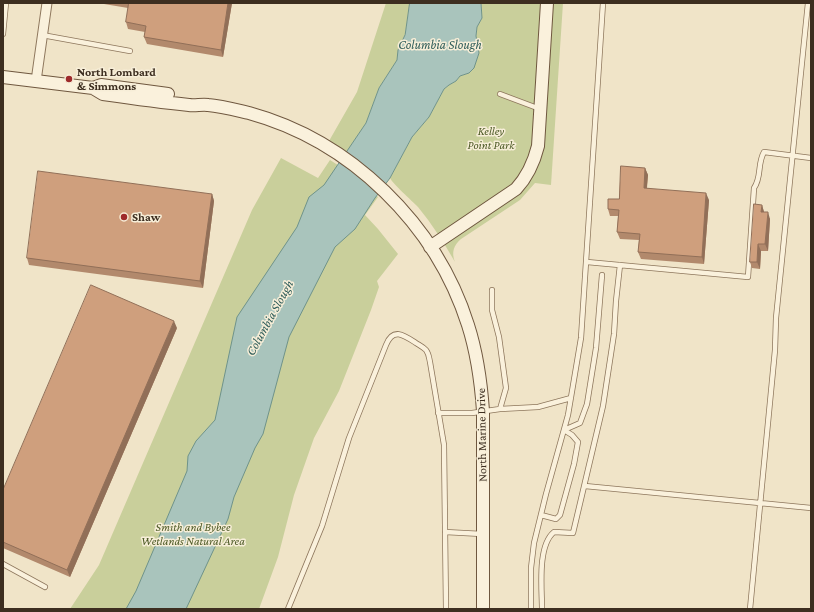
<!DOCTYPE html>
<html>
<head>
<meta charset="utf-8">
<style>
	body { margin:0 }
	#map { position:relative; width:814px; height:612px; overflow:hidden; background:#f0e4c8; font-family:"Crimson Pro",serif }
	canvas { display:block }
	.frame { position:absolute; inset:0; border:4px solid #3d2e20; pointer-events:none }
</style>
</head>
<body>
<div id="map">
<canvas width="814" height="612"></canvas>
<div class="frame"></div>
</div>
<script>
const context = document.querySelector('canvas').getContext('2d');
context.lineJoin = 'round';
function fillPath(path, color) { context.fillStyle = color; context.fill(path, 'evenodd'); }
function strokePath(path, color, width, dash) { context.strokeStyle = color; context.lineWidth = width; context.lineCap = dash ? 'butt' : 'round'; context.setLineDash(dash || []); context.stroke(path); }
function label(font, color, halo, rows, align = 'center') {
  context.font = font + ' "Crimson Pro",serif'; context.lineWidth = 3; context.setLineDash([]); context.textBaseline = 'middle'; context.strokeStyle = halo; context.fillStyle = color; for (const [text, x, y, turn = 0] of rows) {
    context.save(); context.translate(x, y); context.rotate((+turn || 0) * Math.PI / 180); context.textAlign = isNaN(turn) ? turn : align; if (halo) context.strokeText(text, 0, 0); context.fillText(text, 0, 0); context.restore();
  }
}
const green = new Path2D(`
	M 386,3 L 410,3 L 405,35 L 398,50 L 397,60 L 379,88 L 366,123 L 347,152 L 329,141 L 357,92 Z
	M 481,3 L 563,3 L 551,185 L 535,183 L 520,200 L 461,239 C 454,245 451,252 455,262 C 444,243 432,224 418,207 C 412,201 392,183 390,178 L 412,137 L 429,117 L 444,89 L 449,85 L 456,81 L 460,76 L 469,73 L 479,53 L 476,36 L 477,27 L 482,18 Z
	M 281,158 L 318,178 L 330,160 L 344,169 L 378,197 L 365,215 L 378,229 L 398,254 L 377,281 L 379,287 L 371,310 L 339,391 L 314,438 L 294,495 L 278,557 L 259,609 L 70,609 L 99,565 L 252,210 Z`);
const water = new Path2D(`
	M 410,3 L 481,3 L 482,18 L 477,27 L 476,36 L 479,53 L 474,68 L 469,73 L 460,76 L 456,81 L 449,85 L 444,89 L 429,117 L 412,137 L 390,178 L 375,198 L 355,229 L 335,247 L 289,337 L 263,434 L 255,448 L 234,497 L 228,519 L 186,609 L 126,609 L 136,591 L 187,471 L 188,456 L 196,441 L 215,420 L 237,317 L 297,227 L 309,197 L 324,185 L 366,123 L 379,88 L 397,60 L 398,50 L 405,35 Z`);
const lane = new Path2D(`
	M 3,34 L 6,3
	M 42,35 L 130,51
	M 500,94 L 540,109
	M 587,262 L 748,277 L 754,188 C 762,177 757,164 764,152 L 811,158
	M 492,290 L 492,310 L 499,337 L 506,388 L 500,409
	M 438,413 L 472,413 L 500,409 L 538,407 L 571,398
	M 564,430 L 580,423 L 587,404 L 596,348 L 602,275
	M 585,486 L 811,508
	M 541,515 L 556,519 L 560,515 L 574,464 L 578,442 L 572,435 L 564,430
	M 445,532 L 482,534
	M 3,564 L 45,587
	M 288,609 L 322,526 L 349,438 L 386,345 C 393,327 404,335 416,343 C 419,345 423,347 426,350 C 429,354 429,358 430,362 L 444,445 L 446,609
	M 531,609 L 531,568 L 534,543 L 546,494 L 568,415 L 581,338 L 603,3
	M 542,609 C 542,589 537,546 554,532 L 573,533 L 603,406 L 614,334 L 616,301 L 620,265
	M 750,609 L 775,350 L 776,318 L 808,3`);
const street = new Path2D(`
	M 36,81 L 47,3`);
const secondary = new Path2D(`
	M 3,77 L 93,88 L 103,94 C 131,98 160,102 189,105 C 195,106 202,104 208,105 C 221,106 236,110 249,113 C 351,141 436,224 468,325 C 477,353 481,382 483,411 L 483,609
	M 93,88 L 101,85 L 168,94
	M 430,247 L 516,189 C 528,176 534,162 538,146 L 547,3`);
const wall = new Path2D(`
	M 103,3 L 232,3 L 223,57 L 147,44 L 144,37 L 145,32 L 128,29 L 126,22 L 128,8 L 104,4 Z
	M 645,168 L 648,175 L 647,188 L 709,200 L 704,264 L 641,259 L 638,252 L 639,240 L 620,239 L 617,232 L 618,216 L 610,216 L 608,209 L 619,199 Z
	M 212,194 L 214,201 L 203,288 L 29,265 L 27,258 Z
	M 762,205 L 764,212 L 770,219 L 768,251 L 761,251 L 760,269 L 752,268 L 750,262 Z
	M 177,328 L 70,577 L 3,548 L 3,490 Z`);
const shadedWall = new Path2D(`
	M 228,3 L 232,3 L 223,57 L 221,50 Z
	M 645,168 L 648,175 L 646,195 L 644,188 Z
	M 706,193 L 709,200 L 704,264 L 702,257 Z
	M 212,194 L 214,201 L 203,288 L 200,281 Z
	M 762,205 L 764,212 L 764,219 L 761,212 Z
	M 768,212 L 770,219 L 768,251 L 765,244 Z
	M 758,244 L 761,251 L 760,269 L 757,262 Z
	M 174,321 L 177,328 L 70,577 L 67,570 Z`);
const building = new Path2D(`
	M 129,3 L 228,3 L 221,50 L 144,37 L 146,26 L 126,22 Z
	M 621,166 L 645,168 L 644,188 L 706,193 L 702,257 L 638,252 L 640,234 L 617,232 L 619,210 L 608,209 L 608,199 L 619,199 Z
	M 38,171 L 212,194 L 200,281 L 27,258 Z
	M 754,204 L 762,205 L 761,212 L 768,212 L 765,244 L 758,244 L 757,262 L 750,262 Z
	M 91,285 L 174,321 L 67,570 L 3,542 L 3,490 Z`);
const markers = [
	[69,79,4,"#9e2a2b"],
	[124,217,4,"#9e2a2b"]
];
const poiNames = [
	["North Lombard",77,72],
	["& Simmons",77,86],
	["Shaw",132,217]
];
const parkNames = [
	["Kelley",491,131],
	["Point Park",491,145],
	["Smith and Bybee",193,527],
	["Wetlands Natural Area",193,541]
];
const streetNames = [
	["North Marine Drive",482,435,-91]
];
const waterNames = [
	["Columbia Slough",440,45],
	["Columbia Slough",270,318,-61]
];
fillPath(green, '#c9cf9b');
fillPath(water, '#a9c4bc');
strokePath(water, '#6f938a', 1);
strokePath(lane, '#8d765c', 6);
strokePath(street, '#8d765c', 11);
strokePath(secondary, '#6f573f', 14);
strokePath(lane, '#faf1dc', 4.5);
strokePath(street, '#faf1dc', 9);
strokePath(secondary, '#faf1dc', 12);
fillPath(wall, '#b2896c');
fillPath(shadedWall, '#916f58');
fillPath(building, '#cf9f7d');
strokePath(building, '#916f58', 1);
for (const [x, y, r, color] of markers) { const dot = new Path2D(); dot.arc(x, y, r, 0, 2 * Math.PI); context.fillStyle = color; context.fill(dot); strokePath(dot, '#f7eed8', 1.5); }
label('bold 12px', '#3d2e20', '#f7eed8', poiNames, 'left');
label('italic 12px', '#4d5a26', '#f7eed8', parkNames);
label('12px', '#3d2e20', '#f7eed8', streetNames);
label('italic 13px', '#2f5d5a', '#f7eed8', waterNames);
</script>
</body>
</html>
